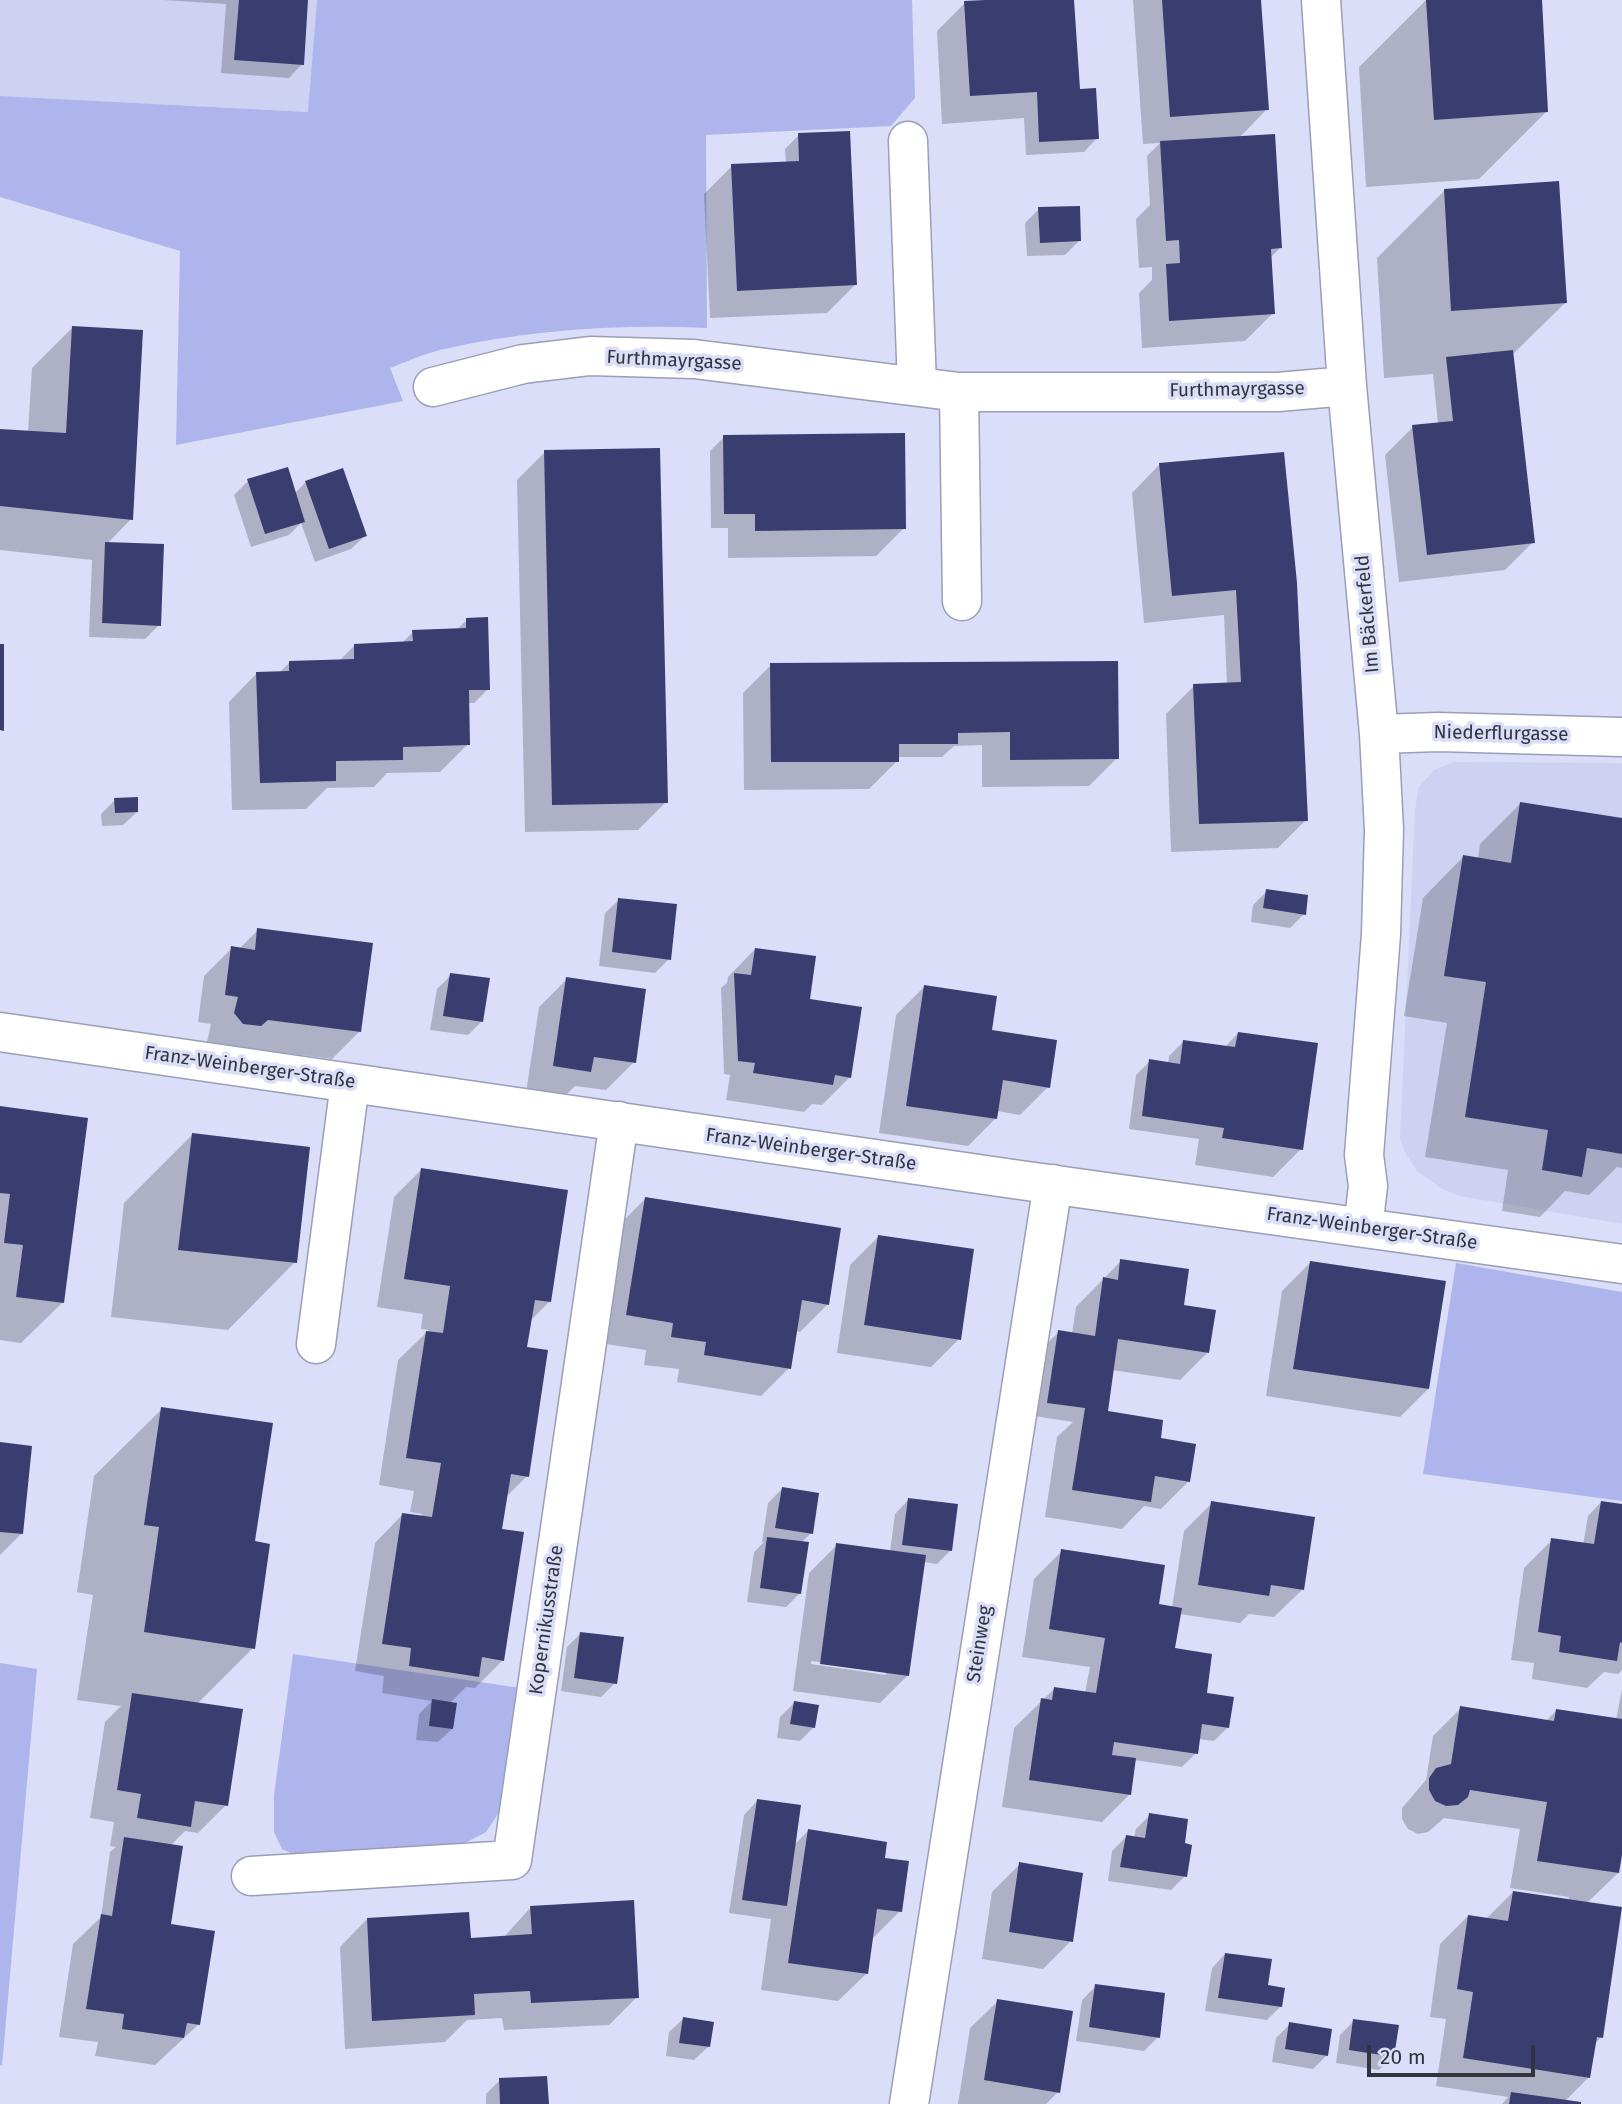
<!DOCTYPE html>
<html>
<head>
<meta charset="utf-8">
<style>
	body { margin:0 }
	#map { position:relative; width:1622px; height:2104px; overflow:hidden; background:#dadef8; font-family:"Fira Sans",sans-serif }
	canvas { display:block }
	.scale { position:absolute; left:1367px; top:2045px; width:168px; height:32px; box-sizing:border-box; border:4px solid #31333d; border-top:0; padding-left:9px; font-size:21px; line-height:24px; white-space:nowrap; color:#31333d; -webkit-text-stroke:5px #dadef8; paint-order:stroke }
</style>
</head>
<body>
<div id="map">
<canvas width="1622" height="2104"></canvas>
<div class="scale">20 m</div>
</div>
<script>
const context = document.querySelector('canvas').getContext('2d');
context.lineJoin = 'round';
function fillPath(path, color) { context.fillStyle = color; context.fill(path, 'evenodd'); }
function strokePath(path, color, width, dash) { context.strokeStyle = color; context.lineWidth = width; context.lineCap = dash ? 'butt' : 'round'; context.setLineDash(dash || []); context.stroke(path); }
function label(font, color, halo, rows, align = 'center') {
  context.font = font + ' "Fira Sans",sans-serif'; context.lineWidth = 7; context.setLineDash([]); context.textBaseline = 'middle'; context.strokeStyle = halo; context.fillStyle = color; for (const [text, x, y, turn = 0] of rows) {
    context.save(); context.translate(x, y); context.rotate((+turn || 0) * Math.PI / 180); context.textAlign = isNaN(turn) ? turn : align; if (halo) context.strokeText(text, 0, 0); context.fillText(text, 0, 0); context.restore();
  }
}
const built = new Path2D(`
	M 0,0 L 317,0 L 309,112 L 0,96 Z
	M 1454,762 L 1622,763 L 1622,1224 L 1460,1196 L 1442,1189 L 1417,1171 L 1406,1154 L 1400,1139 L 1415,810 L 1419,787 L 1434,770 Z`);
const green = new Path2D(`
	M 317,0 L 912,0 L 915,98 L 891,126 L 706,135 L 707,328 C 620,324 526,330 440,350 C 423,354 406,362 390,368 L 403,401 L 176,445 L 180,251 L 0,197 L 0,96 L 308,112 Z
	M 1456,1263 L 1622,1292 L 1622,1501 L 1423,1474 Z
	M 293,1654 L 520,1688 L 506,1792 L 498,1814 L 486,1832 L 459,1846 L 302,1858 L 282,1849 L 274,1832 L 274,1795 Z
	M 0,1663 L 37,1669 L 2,2066 L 0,2065 Z`);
const shadow = new Path2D(`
	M 163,0 L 307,0 L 302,64 L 289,78 L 221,73 L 226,4 Z
	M 1016,0 L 1073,0 L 1078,91 L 1097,138 L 1084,152 L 1026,155 L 1024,118 L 942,124 L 937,31 L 965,3 Z
	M 1133,0 L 1260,0 L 1267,109 L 1239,138 L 1281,247 L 1270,258 L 1273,313 L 1245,341 L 1142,348 L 1139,293 L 1152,280 L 1152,267 L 1139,268 L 1136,219 L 1150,205 L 1147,156 L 1160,143 L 1143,144 Z
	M 1426,0 L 1540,0 L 1547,111 L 1479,179 L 1366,187 L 1359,67 Z
	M 799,135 L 855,285 L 827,313 L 710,318 L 704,194 L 732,166 L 786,164 L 785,149 Z
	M 1445,190 L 1565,303 L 1512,355 L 1533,542 L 1505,570 L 1399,582 L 1385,455 L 1413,427 L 1438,424 L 1433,374 L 1384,378 L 1377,258 Z
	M 1039,209 L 1079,241 L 1065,255 L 1027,256 L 1025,223 Z
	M 72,328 L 131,519 L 107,544 L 159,625 L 145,639 L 89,637 L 92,560 L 0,550 L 0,430 L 28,432 L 32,368 Z
	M 724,437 L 904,528 L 876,556 L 728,558 L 728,528 L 711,528 L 710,451 Z
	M 545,452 L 666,802 L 638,830 L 525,832 L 517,480 Z
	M 1282,454 L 1306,820 L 1278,848 L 1171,852 L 1166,714 L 1194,686 L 1227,684 L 1224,615 L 1144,623 L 1132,493 L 1159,465 Z
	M 248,481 L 294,494 L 306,482 L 365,536 L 351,549 L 315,562 L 301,523 L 289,535 L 251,547 L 234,495 Z
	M 467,620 L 488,689 L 474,703 L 467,703 L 468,744 L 440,772 L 387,773 L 374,787 L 327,788 L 306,809 L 232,810 L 229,702 L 256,674 L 279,673 L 290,662 L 339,661 L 355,645 L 401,644 L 413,632 L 456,630 Z
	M 771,665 L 1117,758 L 1089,786 L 982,787 L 982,745 L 954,746 L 942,757 L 897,757 L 897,761 L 869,789 L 744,790 L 743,693 Z
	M 115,800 L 137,812 L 123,825 L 102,826 L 101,814 Z
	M 1520,804 L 1622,820 L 1622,1168 L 1617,1167 L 1589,1195 L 1565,1191 L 1540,1217 L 1502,1211 L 1508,1170 L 1425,1157 L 1447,1023 L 1404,1016 L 1423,898 L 1463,857 L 1478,859 L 1480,844 Z
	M 1267,891 L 1304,914 L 1290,928 L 1251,922 L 1253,905 Z
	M 619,900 L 669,959 L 655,973 L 599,966 L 605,913 Z
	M 258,930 L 360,1031 L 332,1059 L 238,1047 L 231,1053 L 215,1052 L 207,1042 L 211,1024 L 198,1022 L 204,976 L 232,948 L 239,949 Z
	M 755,949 L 808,1000 L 850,1077 L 822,1105 L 812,1104 L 804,1112 L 726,1100 L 730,1075 L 724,1074 L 721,988 L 727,983 L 728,977 Z
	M 451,975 L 482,1021 L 468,1035 L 430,1030 L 437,989 Z
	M 567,979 L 634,1062 L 606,1090 L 575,1086 L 562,1099 L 526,1093 L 539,1007 Z
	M 924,987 L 990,1031 L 1048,1087 L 1020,1115 L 997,1111 L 996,1118 L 968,1146 L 879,1133 L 896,1015 Z
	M 1238,1033 L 1301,1149 L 1273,1177 L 1195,1165 L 1199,1139 L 1129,1129 L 1136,1075 L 1150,1061 L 1168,1064 L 1169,1056 L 1183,1042 L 1224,1048 Z
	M 0,1108 L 62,1303 L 21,1343 L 0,1340 Z
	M 192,1135 L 295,1262 L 228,1330 L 111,1317 L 124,1203 Z
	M 422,1169 L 550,1301 L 529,1322 L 525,1346 L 527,1476 L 505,1498 L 500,1528 L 503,1660 L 475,1688 L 466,1687 L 450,1703 L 452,1729 L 438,1742 L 416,1740 L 419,1714 L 432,1701 L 382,1693 L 384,1676 L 355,1671 L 375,1543 L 402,1515 L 421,1518 L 422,1514 L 410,1512 L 414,1491 L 379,1485 L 398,1360 L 429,1330 L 421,1329 L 423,1314 L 377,1307 L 394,1197 Z
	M 645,1199 L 828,1304 L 800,1332 L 795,1331 L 789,1368 L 761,1396 L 677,1382 L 679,1369 L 644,1365 L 646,1350 L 599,1343 L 617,1227 Z
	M 878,1237 L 959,1339 L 931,1367 L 837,1353 L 850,1265 Z
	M 1121,1261 L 1182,1307 L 1208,1352 L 1180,1380 L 1112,1370 L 1106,1413 L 1159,1440 L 1189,1481 L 1161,1509 L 1144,1506 L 1122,1529 L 1045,1517 L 1057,1437 L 1073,1422 L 1034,1416 L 1045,1345 L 1059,1332 L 1072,1334 L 1076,1307 Z
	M 1310,1263 L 1428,1389 L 1400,1417 L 1266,1396 L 1282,1291 Z
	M 162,1409 L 254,1543 L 253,1648 L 197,1704 L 226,1805 L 198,1833 L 185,1831 L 170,1846 L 170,1924 L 199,2024 L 155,2065 L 95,2056 L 98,2042 L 59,2037 L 73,1944 L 101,1917 L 110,1852 L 116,1847 L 110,1846 L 114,1822 L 90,1818 L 105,1722 L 121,1706 L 77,1700 L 93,1595 L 77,1592 L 94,1476 Z
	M 0,1444 L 22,1533 L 0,1555 Z
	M 782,1489 L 811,1533 L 801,1543 L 800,1593 L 786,1607 L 747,1602 L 754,1552 L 764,1542 L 762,1542 L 768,1503 Z
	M 908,1500 L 951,1550 L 937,1564 L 923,1562 L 908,1675 L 880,1703 L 793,1691 L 809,1573 L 837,1545 L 890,1552 L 895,1514 ZM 811,1661 L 886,1671 L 886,1675 L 811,1664 Z
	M 1601,1502 L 1622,1505 L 1622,1670 L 1618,1674 L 1604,1672 L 1587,1688 L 1532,1679 L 1534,1663 L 1511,1660 L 1524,1568 L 1552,1540 L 1583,1545 L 1588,1516 Z
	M 1212,1503 L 1302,1590 L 1274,1617 L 1249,1614 L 1240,1623 L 1179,1614 L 1174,1648 L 1228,1727 L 1214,1741 L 1198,1739 L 1196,1753 L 1182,1767 L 1134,1760 L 1130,1794 L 1102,1822 L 1002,1807 L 1014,1728 L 1054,1689 L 1085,1693 L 1090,1667 L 1022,1657 L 1034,1579 L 1062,1551 L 1158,1606 L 1172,1608 L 1184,1531 Z
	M 581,1633 L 615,1683 L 601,1697 L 561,1691 L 567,1647 Z
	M 1622,1689 L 1622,1844 L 1618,1873 L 1587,1903 L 1601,2037 L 1594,2045 L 1588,2078 L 1564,2102 L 1579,2104 L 1502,2104 L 1508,2097 L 1436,2086 L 1446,2019 L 1430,2017 L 1440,1944 L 1468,1916 L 1486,1919 L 1513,1892 L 1568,1901 L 1569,1897 L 1510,1888 L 1520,1829 L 1444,1818 L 1428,1832 L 1418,1834 L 1408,1829 L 1402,1819 L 1402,1808 L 1426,1780 L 1433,1736 L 1461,1708 L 1546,1721 L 1556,1711 L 1616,1720 Z
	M 794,1703 L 814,1727 L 800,1741 L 777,1738 L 780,1717 Z
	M 757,1801 L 794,1845 L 808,1831 L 883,1860 L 900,1911 L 871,1940 L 866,1974 L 838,2001 L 761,1990 L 771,1919 L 729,1913 L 744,1815 Z
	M 1150,1815 L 1183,1845 L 1185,1876 L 1171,1890 L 1108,1881 L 1112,1851 L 1126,1837 L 1134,1838 L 1136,1829 Z
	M 1020,1864 L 1071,1941 L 1043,1969 L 982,1959 L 992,1892 Z
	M 531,1907 L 637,1997 L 609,2025 L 504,2030 L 502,2018 L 467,2020 L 445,2042 L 345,2049 L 340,1947 L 367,1919 L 469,1940 L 503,1938 Z
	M 1225,1954 L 1266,1986 L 1281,2006 L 1267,2020 L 1205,2011 L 1212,1968 Z
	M 1096,1986 L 1158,2037 L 1144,2051 L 1076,2041 L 1082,2000 Z
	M 998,2001 L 1058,2092 L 1046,2104 L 958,2104 L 970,2028 Z
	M 683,2019 L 708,2047 L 694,2060 L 666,2056 L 669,2032 Z
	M 1354,2021 L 1393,2056 L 1379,2070 L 1336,2063 L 1340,2035 Z
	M 1290,2024 L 1327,2055 L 1313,2069 L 1272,2062 L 1276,2038 Z
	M 500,2080 L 548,2104 L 486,2104 L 486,2094 Z`);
const building = new Path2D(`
	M 239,0 L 308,0 L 304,65 L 234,60 Z
	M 985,0 L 1074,0 L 1080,89 L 1096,88 L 1099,139 L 1039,142 L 1037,92 L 970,96 L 964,1 Z
	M 1162,0 L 1261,0 L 1269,110 L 1170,117 Z
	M 1426,0 L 1542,0 L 1548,112 L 1434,120 Z
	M 850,131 L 857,285 L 737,291 L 731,164 L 799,161 L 798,133 Z
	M 1275,134 L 1282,248 L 1271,249 L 1275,314 L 1169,321 L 1166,264 L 1180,263 L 1179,240 L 1166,241 L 1160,141 Z
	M 1559,181 L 1567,303 L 1451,311 L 1444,189 Z
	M 1080,206 L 1081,241 L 1040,243 L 1038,207 Z
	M 72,326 L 143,330 L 133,520 L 0,506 L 0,429 L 66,433 Z
	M 1513,350 L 1535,543 L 1427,555 L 1412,425 L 1453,421 L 1446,357 Z
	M 905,433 L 906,529 L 755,531 L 755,514 L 724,514 L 723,435 Z
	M 660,448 L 668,803 L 552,805 L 544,450 Z
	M 1284,452 L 1297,583 L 1308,821 L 1199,824 L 1193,684 L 1241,682 L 1236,590 L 1172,596 L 1159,463 Z
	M 288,467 L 305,522 L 265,534 L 247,479 Z
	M 343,468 L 367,536 L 329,549 L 305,481 Z
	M 105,542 L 164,544 L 161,626 L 102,623 Z
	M 488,617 L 490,690 L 469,690 L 470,745 L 403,747 L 403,760 L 336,761 L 336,781 L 260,783 L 256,672 L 289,671 L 289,661 L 354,659 L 354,644 L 413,641 L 412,630 L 466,628 L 466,618 Z
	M 0,644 L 4,644 L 4,731 L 0,730 Z
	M 1118,661 L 1119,759 L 1010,760 L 1010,732 L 958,733 L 958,744 L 899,744 L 899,762 L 771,762 L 770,663 Z
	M 138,797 L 138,812 L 115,813 L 114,798 Z
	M 1520,802 L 1622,818 L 1622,1154 L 1587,1148 L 1582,1177 L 1542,1170 L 1548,1130 L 1465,1117 L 1486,982 L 1444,976 L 1463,855 L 1511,863 Z
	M 1266,889 L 1308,895 L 1306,915 L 1263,908 Z
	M 618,898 L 677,904 L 671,960 L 612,952 Z
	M 257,928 L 373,943 L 361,1032 L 268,1020 L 261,1026 L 243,1024 L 234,1013 L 238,997 L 225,995 L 231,946 L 255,950 Z
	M 755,948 L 816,956 L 810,999 L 862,1007 L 851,1078 L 835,1075 L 833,1085 L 753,1073 L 755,1063 L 738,1061 L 734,973 L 751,975 Z
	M 450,973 L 490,978 L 483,1022 L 443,1016 Z
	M 566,977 L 646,989 L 636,1063 L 594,1057 L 591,1072 L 553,1066 Z
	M 924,985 L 997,996 L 992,1030 L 1057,1040 L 1050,1088 L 1003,1080 L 997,1119 L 906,1106 Z
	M 1238,1032 L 1318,1043 L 1303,1150 L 1222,1138 L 1224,1128 L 1142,1116 L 1149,1059 L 1180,1064 L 1183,1040 L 1235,1047 Z
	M 0,1106 L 88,1118 L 64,1303 L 16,1297 L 23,1245 L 4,1243 L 10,1194 L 0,1193 Z
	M 192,1133 L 310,1147 L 297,1263 L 178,1250 Z
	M 421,1168 L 568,1190 L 551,1302 L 535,1300 L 527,1347 L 548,1350 L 529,1477 L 511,1474 L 502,1529 L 524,1532 L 504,1661 L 482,1657 L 479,1677 L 409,1666 L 411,1648 L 382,1644 L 402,1513 L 432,1517 L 441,1463 L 406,1458 L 426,1331 L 443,1333 L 450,1286 L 404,1279 Z
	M 645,1197 L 841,1228 L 829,1305 L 802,1300 L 791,1369 L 704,1355 L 706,1342 L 671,1337 L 673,1323 L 626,1315 Z
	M 878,1235 L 974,1249 L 961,1340 L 864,1325 Z
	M 1120,1259 L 1189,1269 L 1184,1305 L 1216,1310 L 1209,1353 L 1118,1339 L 1108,1411 L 1163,1420 L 1161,1438 L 1196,1444 L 1190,1482 L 1155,1476 L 1151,1502 L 1072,1490 L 1085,1408 L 1047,1403 L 1058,1330 L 1095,1336 L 1103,1277 L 1118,1280 Z
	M 1310,1261 L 1446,1281 L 1429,1389 L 1293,1369 Z
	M 161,1407 L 273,1423 L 255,1541 L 270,1544 L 255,1649 L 144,1632 L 159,1527 L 144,1525 Z
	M 0,1442 L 32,1446 L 23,1534 L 0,1532 Z
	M 782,1487 L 819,1493 L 813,1534 L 775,1528 Z
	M 908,1498 L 958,1504 L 952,1551 L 902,1545 Z
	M 1211,1501 L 1315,1517 L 1304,1590 L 1271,1585 L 1269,1596 L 1198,1585 Z
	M 1601,1501 L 1622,1504 L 1622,1643 L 1620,1642 L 1617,1661 L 1559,1652 L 1561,1636 L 1538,1632 L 1551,1538 L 1594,1544 Z
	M 767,1537 L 809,1542 L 801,1594 L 760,1588 Z
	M 836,1543 L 926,1555 L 909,1676 L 820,1664 Z
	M 1061,1549 L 1165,1565 L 1159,1604 L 1182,1608 L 1175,1648 L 1212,1654 L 1207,1693 L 1234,1697 L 1229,1728 L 1202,1724 L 1198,1754 L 1114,1742 L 1112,1755 L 1136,1758 L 1131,1795 L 1029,1780 L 1041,1698 L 1052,1700 L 1054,1687 L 1096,1693 L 1105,1638 L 1049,1629 Z
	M 580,1632 L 624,1637 L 617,1684 L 574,1678 Z
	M 132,1693 L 243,1709 L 228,1806 L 195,1801 L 191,1827 L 137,1818 L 141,1794 L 117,1790 Z
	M 432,1699 L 457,1703 L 453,1729 L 429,1726 Z
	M 794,1701 L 819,1705 L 815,1728 L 790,1724 Z
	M 1460,1706 L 1554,1721 L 1556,1709 L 1622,1719 L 1622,1855 L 1619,1873 L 1537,1861 L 1547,1802 L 1470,1790 L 1468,1797 L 1458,1805 L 1446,1806 L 1435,1801 L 1429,1790 L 1429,1778 L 1436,1768 L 1451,1764 Z
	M 757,1799 L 801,1805 L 787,1906 L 742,1900 Z
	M 1149,1813 L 1188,1819 L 1185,1843 L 1192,1845 L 1187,1877 L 1120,1867 L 1126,1835 L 1145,1838 Z
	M 808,1829 L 887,1842 L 885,1858 L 909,1861 L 902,1912 L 877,1909 L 868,1974 L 788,1963 Z
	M 124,1837 L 183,1846 L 171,1924 L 215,1931 L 200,2025 L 187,2023 L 184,2038 L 122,2029 L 124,2014 L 86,2009 L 101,1914 L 112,1916 Z
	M 1019,1862 L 1083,1873 L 1073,1942 L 1009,1932 Z
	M 1513,1891 L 1622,1907 L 1603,2038 L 1597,2037 L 1590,2078 L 1463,2058 L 1473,1992 L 1457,1989 L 1468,1915 L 1508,1921 Z
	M 634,1900 L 639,1998 L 531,2003 L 530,1991 L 474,1994 L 475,2015 L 372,2021 L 367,1918 L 469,1912 L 471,1938 L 532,1934 L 530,1906 Z
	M 1225,1953 L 1272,1959 L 1268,1985 L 1285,1988 L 1282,2007 L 1218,1998 Z
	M 1095,1984 L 1165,1993 L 1160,2038 L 1089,2027 Z
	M 997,1999 L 1073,2011 L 1060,2093 L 984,2080 Z
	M 683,2017 L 714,2022 L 710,2047 L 679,2043 Z
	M 1353,2019 L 1399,2025 L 1394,2057 L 1349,2050 Z
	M 1289,2022 L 1332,2029 L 1328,2056 L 1285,2049 Z
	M 547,2076 L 549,2104 L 500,2104 L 499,2078 Z
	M 1511,2092 L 1581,2102 L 1581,2104 L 1509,2104 Z`);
const street = new Path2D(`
	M 1321,0 L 1347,386 L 1379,734 L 1384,830 L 1381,934 L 1364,1155 L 1368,1186 L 1363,1228
	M 908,141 L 917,386
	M 433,387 L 523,364 L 590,356 L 694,359 L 959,392 L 1278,392 L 1347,386
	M 959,392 L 962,601
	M 1379,734 L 1438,732 L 1622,737
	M 0,1032 L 1013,1179 L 1622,1264
	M 316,1344 L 350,1083
	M 251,1876 L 512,1860 L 619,1121
	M 909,2104 L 1053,1184`);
const streetNames = [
	["Furthmayrgasse",674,361,3],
	["Furthmayrgasse",1237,390,-1],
	["Im Bäckerfeld",1368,614,-95],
	["Niederflurgasse",1501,734,1],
	["Franz-Weinberger-Straße",250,1068,8],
	["Franz-Weinberger-Straße",811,1150,8],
	["Franz-Weinberger-Straße",1372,1229,8],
	["Kopernikusstraße",547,1620,-82],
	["Steinweg",980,1644,-81]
];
fillPath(built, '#cdd2f2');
fillPath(green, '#aeb4ec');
fillPath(shadow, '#0003');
fillPath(building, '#3a3d70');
strokePath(street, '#9a9eb6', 41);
strokePath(street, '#fff', 38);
label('19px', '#31333d', '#dadef8', streetNames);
</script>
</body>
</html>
